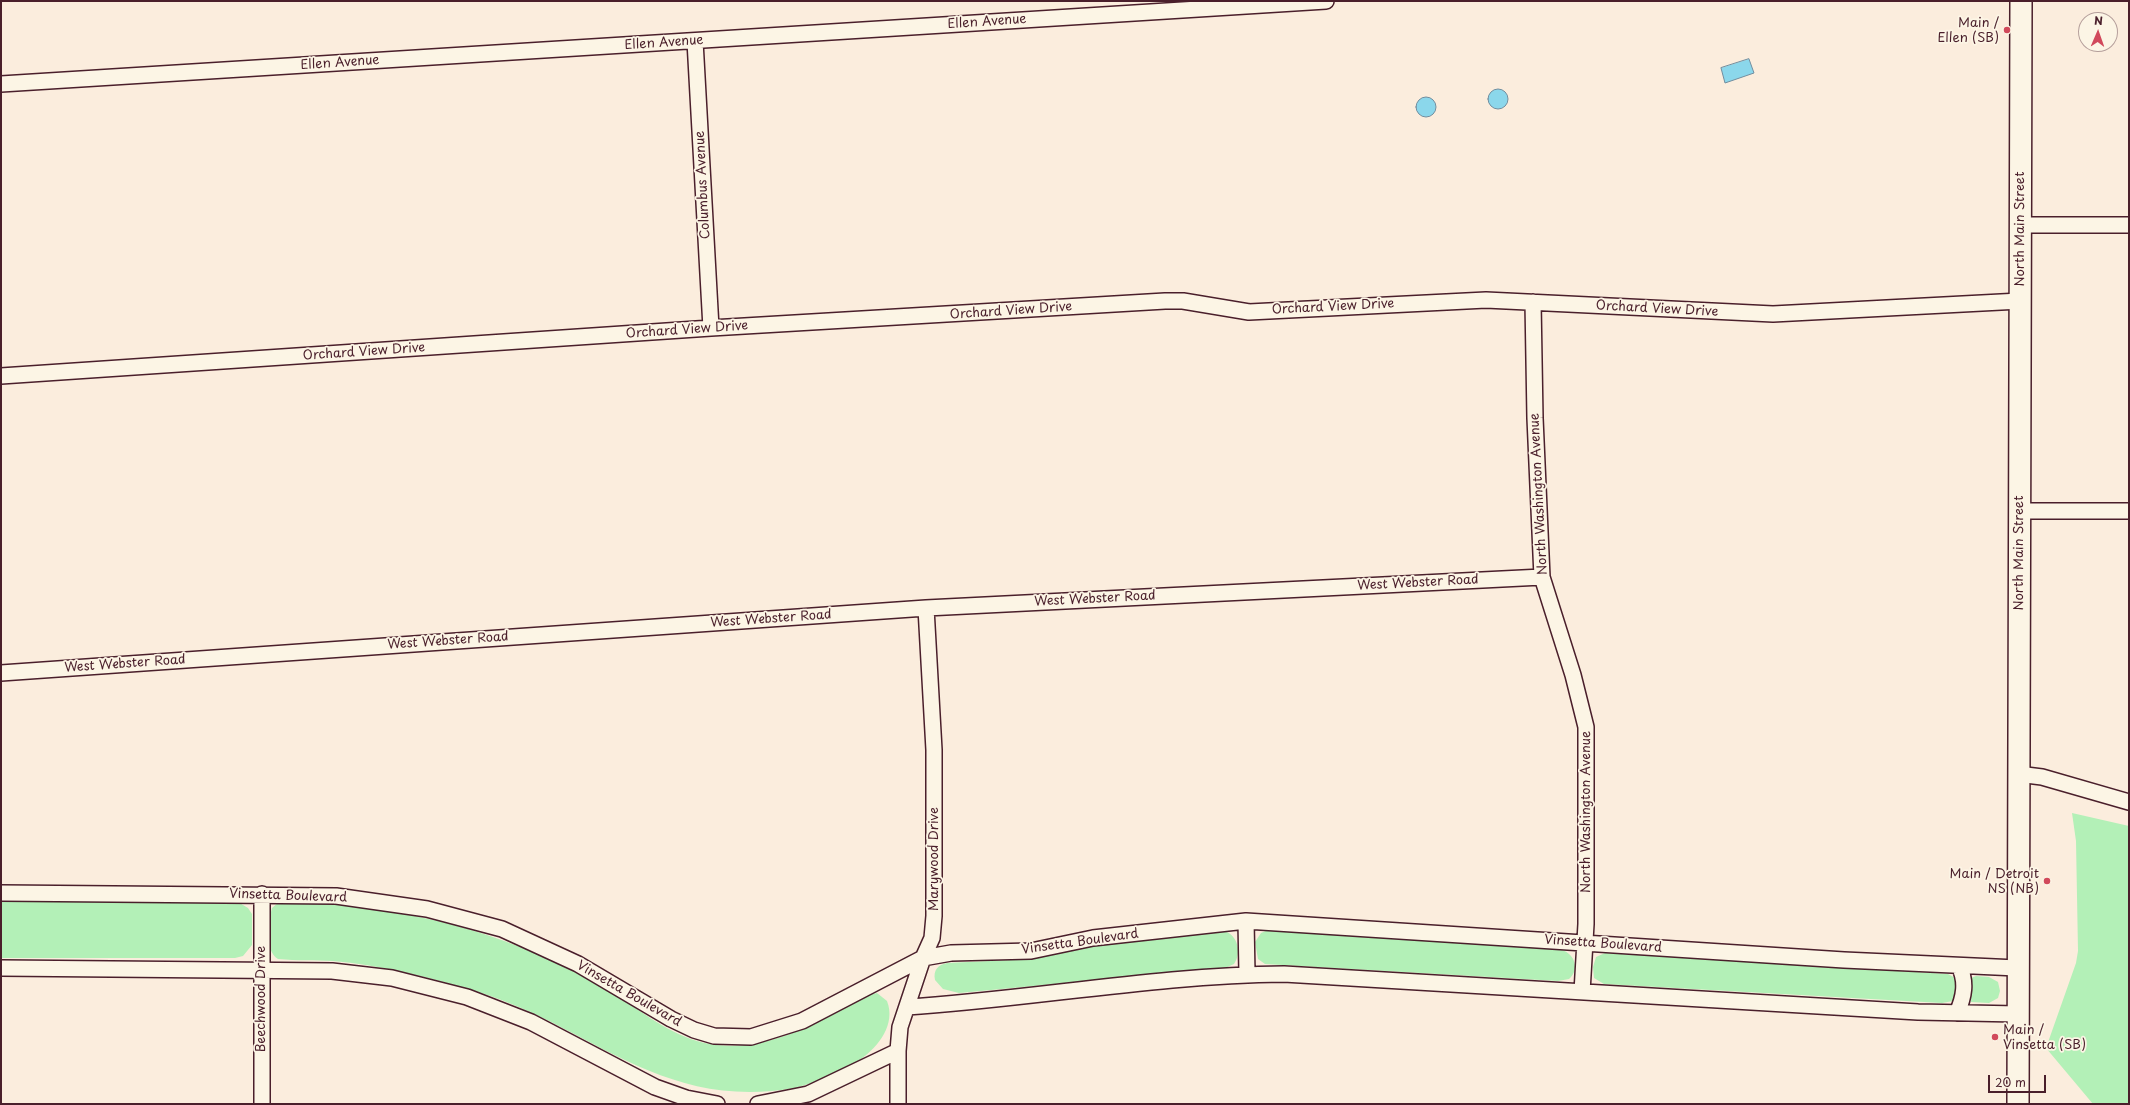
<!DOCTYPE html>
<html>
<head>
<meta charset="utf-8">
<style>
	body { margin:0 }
	#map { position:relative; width:2130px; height:1105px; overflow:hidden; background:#fbeddd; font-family:"Playpen Sans",sans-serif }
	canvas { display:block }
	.frame { position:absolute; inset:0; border:2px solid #4a1f2b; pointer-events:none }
	.north { position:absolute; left:2078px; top:12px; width:40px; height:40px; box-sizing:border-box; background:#fcf5e5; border:1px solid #b59f9b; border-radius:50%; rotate:2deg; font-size:11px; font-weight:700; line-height:16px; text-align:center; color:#4a1f2b }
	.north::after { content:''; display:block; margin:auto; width:14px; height:18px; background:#d1495b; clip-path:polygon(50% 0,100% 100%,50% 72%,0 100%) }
	.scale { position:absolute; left:1988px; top:1075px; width:58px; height:18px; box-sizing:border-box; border:2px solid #4a1f2b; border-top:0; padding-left:5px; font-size:12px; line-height:14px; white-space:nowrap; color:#4a1f2b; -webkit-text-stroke:3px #fcf5e5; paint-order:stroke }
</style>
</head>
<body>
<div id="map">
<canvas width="2130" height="1105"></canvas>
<div class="frame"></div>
<div class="north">N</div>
<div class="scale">20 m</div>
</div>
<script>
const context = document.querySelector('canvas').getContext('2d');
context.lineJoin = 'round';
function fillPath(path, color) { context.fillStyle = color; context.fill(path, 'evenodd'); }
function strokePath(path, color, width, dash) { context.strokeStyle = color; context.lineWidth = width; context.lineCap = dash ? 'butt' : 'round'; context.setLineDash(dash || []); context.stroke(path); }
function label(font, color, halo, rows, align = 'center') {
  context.font = font + ' "Playpen Sans",sans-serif'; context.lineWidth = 3.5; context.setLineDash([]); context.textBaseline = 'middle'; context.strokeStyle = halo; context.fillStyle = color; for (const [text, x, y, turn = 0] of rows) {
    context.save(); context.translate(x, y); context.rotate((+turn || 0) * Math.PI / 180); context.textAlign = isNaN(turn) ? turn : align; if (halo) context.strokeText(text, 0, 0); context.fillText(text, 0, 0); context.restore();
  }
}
const green = new Path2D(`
	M 2072,813 L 2129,826 L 2129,1104 L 2093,1104 L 2046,1048 L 2076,963 L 2078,951 L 2076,841 Z
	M 1,902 L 238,902 L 248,908 L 252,914 L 252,945 L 243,956 L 235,958 L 1,958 Z
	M 279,902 C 382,903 483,924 575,972 C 591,980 607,988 622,999 C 652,1019 680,1041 717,1045 C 773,1051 821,1020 868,995 L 877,993 L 887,1001 C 896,1024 879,1046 861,1059 C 842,1072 817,1082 795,1088 C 696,1105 634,1065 551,1022 C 525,1009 497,997 468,989 C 424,976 379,965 333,961 C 315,960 297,961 278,959 C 264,950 270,927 271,912 L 272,908 Z
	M 1268,930 L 1562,950 C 1575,954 1580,970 1569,979 L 1558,981 L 1265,964 L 1258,959 L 1255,942 L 1261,933 Z
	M 1224,931 C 1238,935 1242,953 1234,964 L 1225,968 L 959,993 L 943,989 L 935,980 C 933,970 938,965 947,963 L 1031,959 L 1088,947 Z
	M 1605,953 L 1948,974 L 1957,979 L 1956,998 L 1953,1001 L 1942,1003 L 1604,984 L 1594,978 L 1593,967 L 1596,957 Z
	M 1976,976 L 1989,977 L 1998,982 L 2000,991 L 1998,998 L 1989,1003 L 1971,1002 L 1971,978 Z`);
const water = new Path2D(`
	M 1749,59 L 1754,73 L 1725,83 L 1721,68 Z
	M1488 99a10 10 0 1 1 20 0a10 10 0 1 1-20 0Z
	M1416 107a10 10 0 1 1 20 0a10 10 0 1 1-20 0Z`);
const street = new Path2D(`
	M 695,41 L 711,328
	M 1,84 L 1326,1
	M 2020,225 L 2129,225
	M 1533,302 L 1535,418 L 1542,577 L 1573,675 L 1586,727 L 1586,924 L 1582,992
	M 1,376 L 711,328 L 1165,301 L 1183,301 L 1249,312 L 1486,300 L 1773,314 L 2020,301
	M 2018,511 L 2129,511
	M 1,673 L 926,608 L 1542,577
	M 2018,774 L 2042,777 L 2129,802
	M 1,893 L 336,896 L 427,909 L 502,929 L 578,964 L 671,1019 L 694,1030 L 714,1036 L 751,1037 L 802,1021 L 923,958 L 951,953 L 1031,951 L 1093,938 L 1246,921 L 1844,960 L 2017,968
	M 1246,921 L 1247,974
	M 1,968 L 332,971 L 392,978 L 467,997 L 531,1022 L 655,1087 L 686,1098 L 717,1104
	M 907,1007 C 1032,999 1158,975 1284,974 L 1918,1012 L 2018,1014
	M 1957,1013 C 1964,997 1967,982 1959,966
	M 262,1104 L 262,894
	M 758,1104 L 808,1094 L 898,1051
	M 898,1104 L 898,1051 L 900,1027 L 923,958 L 932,938 L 934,916 L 934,750 L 926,608`);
const secondary = new Path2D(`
	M 2018,1104 L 2021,1`);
const markers = [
	[2007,30,4,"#d1495b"],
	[2047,881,4,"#d1495b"],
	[1995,1037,4,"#d1495b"]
];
const streetNames = [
	["Ellen Avenue",987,22,-4],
	["Ellen Avenue",664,43,-4],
	["Ellen Avenue",340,63,-4],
	["Columbus Avenue",703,185,-93],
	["North Main Street",2020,229,-90],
	["Orchard View Drive",1333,307,-3],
	["Orchard View Drive",1657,309,3],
	["Orchard View Drive",1011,311,-4],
	["Orchard View Drive",687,330,-4],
	["Orchard View Drive",364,352,-4],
	["North Washington Avenue",1539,494,-93],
	["North Main Street",2019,553,-90],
	["West Webster Road",1418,583,-3],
	["West Webster Road",1095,599,-3],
	["West Webster Road",771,619,-4],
	["West Webster Road",448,641,-4],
	["West Webster Road",125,664,-4],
	["North Washington Avenue",1586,812,-90],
	["Marywood Drive",934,859,-90],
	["Vinsetta Boulevard",288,896,2],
	["Vinsetta Boulevard",1080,942,-8],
	["Vinsetta Boulevard",1603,944,4],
	["Vinsetta Boulevard",629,994,30],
	["Beechwood Drive",261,999,-90]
];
const poiNames = [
	["Main /",1999,23],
	["Ellen (SB)",1999,38],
	["Main / Detroit",2039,874],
	["NS (NB)",2039,889],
	["Main /",2003,1030,"left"],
	["Vinsetta (SB)",2003,1045,"left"]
];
fillPath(green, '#b3f0b7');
fillPath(water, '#8bd7eb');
strokePath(water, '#718d9e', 1);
strokePath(street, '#4a1f2b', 18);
strokePath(secondary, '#4a1f2b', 24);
strokePath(street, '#fcf5e5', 15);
strokePath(secondary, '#fcf5e5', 21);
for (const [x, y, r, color] of markers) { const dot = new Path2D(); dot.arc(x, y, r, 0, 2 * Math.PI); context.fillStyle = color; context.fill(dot); strokePath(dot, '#fcf5e5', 1.5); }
label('13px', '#4a1f2b', '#fcf5e5', streetNames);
label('13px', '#4a1f2b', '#fcf5e5', poiNames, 'right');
</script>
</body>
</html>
